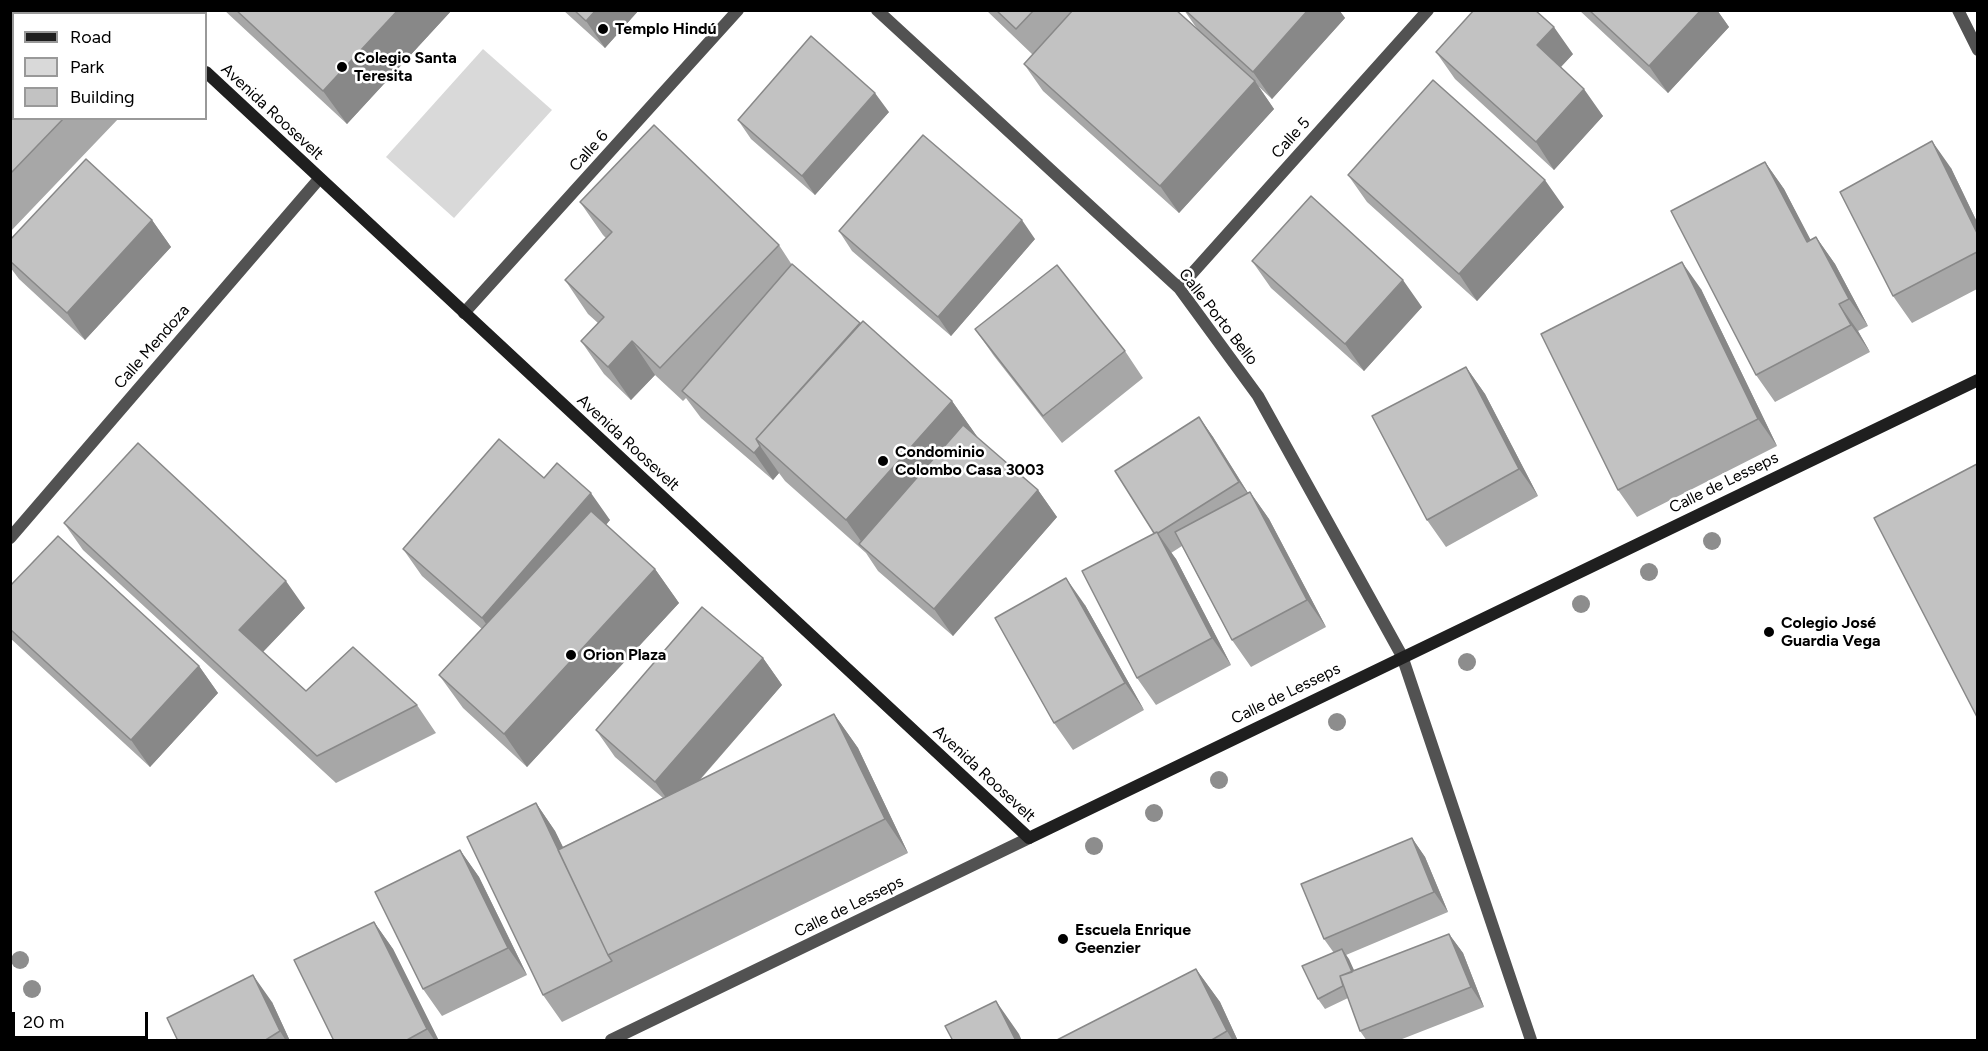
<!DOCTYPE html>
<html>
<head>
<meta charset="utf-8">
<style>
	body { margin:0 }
	#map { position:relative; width:1988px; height:1051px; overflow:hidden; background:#fff; font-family:Figtree,sans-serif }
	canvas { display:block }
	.frame { position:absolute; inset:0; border:12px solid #000; pointer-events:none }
	.legend { position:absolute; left:12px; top:12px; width:195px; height:108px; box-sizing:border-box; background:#fff; border:2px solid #999; margin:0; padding:8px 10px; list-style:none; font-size:18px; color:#000 }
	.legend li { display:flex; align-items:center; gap:12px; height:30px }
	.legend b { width:30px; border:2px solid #999 }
	.scale { position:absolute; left:12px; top:1012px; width:136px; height:27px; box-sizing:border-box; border:3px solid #000; border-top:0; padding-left:8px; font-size:18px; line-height:21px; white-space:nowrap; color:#000; -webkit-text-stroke:4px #fff; paint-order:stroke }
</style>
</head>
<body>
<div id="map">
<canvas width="1988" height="1051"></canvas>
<div class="frame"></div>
<ul class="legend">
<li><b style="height:8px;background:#1f1f1f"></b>Road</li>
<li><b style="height:16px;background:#d9d9d9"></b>Park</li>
<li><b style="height:16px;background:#c2c2c2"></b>Building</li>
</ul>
<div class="scale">20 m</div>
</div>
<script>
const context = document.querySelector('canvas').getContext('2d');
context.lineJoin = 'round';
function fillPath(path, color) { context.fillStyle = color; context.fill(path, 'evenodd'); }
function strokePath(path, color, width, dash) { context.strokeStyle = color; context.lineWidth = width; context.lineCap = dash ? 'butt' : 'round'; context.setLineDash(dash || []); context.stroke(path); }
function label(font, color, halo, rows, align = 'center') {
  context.font = font + ' Figtree,sans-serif'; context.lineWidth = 5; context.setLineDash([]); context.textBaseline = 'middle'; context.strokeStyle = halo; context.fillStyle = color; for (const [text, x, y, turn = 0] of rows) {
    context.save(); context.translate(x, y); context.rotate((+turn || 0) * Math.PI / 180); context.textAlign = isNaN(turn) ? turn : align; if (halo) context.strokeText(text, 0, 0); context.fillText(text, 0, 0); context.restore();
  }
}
const green = new Path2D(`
	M 483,49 L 552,110 L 454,218 L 386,157 Z`);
const service = new Path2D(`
	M 1402,656 L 1531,1040`);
const minor = new Path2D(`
	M 877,10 L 1179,288 L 1258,396 L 1402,656
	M 1958,10 L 1978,50
	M 1179,288 L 1428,10
	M 464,313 L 738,10
	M 10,538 L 319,179`);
const tertiary = new Path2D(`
	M 611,1040 L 1029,838`);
const secondary = new Path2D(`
	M 139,10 L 143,14
	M 206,72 L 1029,838 L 1978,380`);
const trees = [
	[1712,541],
	[1649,572],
	[1581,604],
	[1467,662],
	[1337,722],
	[1219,780],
	[1154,813],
	[1094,846],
	[20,960],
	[32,989]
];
const wall = new Path2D(`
	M 10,10 L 14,118 L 119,118 L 10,232 Z
	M 224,10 L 452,10 L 347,124 Z
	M 563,10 L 639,10 L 605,48 Z
	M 986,10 L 1176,10 L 1198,30 L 1184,10 L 1339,10 L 1345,18 L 1272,99 L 1258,86 L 1274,109 L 1179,213 L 1043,91 L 1024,64 L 1033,55 Z
	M 1579,10 L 1717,10 L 1729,27 L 1668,93 Z
	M 1436,52 L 1573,54 L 1561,67 L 1603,116 L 1554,170 L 1455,79 Z
	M 889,112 L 815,195 L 751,139 L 738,120 Z
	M 1765,162 L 1784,189 L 1810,240 L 1816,237 L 1835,264 L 1868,326 L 1858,331 L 1870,352 L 1775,402 L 1756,375 Z
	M 1951,168 L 1977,222 L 1977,289 L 1912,323 L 1893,296 Z
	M 1348,175 L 1564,207 L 1477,301 L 1367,202 Z
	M 580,202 L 779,245 L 792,265 L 952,401 L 980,441 L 1038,490 L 1057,517 L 953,636 L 878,571 L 866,553 L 785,481 L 779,473 L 773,480 L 701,418 L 686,398 L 683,401 L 655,375 L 631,400 L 604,374 L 581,341 L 598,323 L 588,314 L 565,280 L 606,238 L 603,235 Z
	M 152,220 L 171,247 L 85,340 L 19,279 L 10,267 L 10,240 Z
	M 839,231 L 1035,239 L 951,336 L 852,251 Z
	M 1252,261 L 1422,307 L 1364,371 L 1271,288 Z
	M 1701,289 L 1777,446 L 1637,517 L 1618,490 Z
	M 975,329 L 1125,351 L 1143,378 L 1062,443 L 994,356 Z
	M 1466,367 L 1485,394 L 1538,496 L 1446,547 L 1427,520 Z
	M 1199,417 L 1213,437 L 1248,493 L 1250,492 L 1269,519 L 1326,627 L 1251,667 L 1232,640 L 1182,546 L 1171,553 L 1176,559 L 1231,665 L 1156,705 L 1137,678 L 1154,533 Z
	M 544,478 L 610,520 L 606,525 L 655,569 L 679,603 L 527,767 L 463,708 L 439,675 L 482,629 L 422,576 L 403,549 Z
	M 64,523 L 305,608 L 263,652 L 306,691 L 417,705 L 436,733 L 336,783 L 83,550 Z
	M 10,586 L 199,666 L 218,693 L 150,767 L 10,638 Z
	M 1085,605 L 1144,710 L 1073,750 L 1054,723 Z
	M 763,658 L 782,685 L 699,781 L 834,714 L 858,748 L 908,853 L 562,1022 L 543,995 L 536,803 L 555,831 L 563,847 L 663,798 L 615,757 L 596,730 Z
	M 1412,838 L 1425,857 L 1448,912 L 1346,955 L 1354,971 L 1449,934 L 1463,953 L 1484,1007 L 1397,1041 L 1367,1041 L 1360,1031 L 1348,998 L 1325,1009 L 1318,999 L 1334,953 L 1324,939 Z
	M 460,850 L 479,877 L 527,975 L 442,1016 L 423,989 Z
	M 374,922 L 393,949 L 439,1041 L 334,1041 Z
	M 1196,969 L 1220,1002 L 1238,1041 L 1055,1041 Z
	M 272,1002 L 290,1041 L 178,1041 Z`);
const shadedWall = new Path2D(`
	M 398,10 L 452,10 L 347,124 L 323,91 Z
	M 596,10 L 639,10 L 605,48 L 586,21 Z
	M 1308,10 L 1339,10 L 1345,18 L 1272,99 L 1253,72 Z
	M 1701,10 L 1717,10 L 1729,27 L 1668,93 L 1649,66 Z
	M 1554,27 L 1573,54 L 1556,72 L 1537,45 Z
	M 1255,81 L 1274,109 L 1179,213 L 1160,186 Z
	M 1584,89 L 1603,116 L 1554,170 L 1536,142 Z
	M 875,93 L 889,112 L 815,195 L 802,176 Z
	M 1932,141 L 1951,168 L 1977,222 L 1977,233 Z
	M 1765,162 L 1784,189 L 1826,269 L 1807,242 Z
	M 1545,180 L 1564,207 L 1477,301 L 1459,274 Z
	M 152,220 L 171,247 L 85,340 L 67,313 Z
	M 1022,220 L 1035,239 L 951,336 L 938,317 Z
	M 1816,237 L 1835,264 L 1868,326 L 1849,299 Z
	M 1682,262 L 1701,289 L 1777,446 L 1758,419 Z
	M 1403,280 L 1422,307 L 1364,371 L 1345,344 Z
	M 1839,304 L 1858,331 L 1870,352 L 1851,325 Z
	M 632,341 L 655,375 L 631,400 L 608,367 Z
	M 1466,367 L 1485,394 L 1538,496 L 1519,469 Z
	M 952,401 L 981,442 L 868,551 L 846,520 Z
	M 1199,417 L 1213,437 L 1253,501 L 1239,482 Z
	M 760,446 L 779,473 L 773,480 L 754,453 Z
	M 1038,490 L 1057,517 L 953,636 L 934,609 Z
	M 1250,492 L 1269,519 L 1326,627 L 1307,600 Z
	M 591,493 L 610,520 L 501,645 L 482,618 Z
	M 1157,532 L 1176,559 L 1231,665 L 1212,638 Z
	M 655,569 L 679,603 L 527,767 L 504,734 Z
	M 1066,578 L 1085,605 L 1144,710 L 1125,683 Z
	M 286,581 L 305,608 L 258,657 L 239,630 Z
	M 763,658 L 782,685 L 674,809 L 655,782 Z
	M 199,666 L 218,693 L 150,767 L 131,740 Z
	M 834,714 L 858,748 L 908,853 L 885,819 Z
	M 536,803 L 555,831 L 614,952 L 609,954 Z
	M 1412,838 L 1425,857 L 1448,912 L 1434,892 Z
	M 460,850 L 479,877 L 527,975 L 508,948 Z
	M 374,922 L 393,949 L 439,1041 L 435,1041 L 427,1029 Z
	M 1449,934 L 1463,953 L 1484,1007 L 1471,987 Z
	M 1342,949 L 1349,959 L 1363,990 L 1356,980 Z
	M 1196,969 L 1220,1002 L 1238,1041 L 1233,1041 L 1227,1031 Z
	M 253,975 L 272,1002 L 290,1041 L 286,1041 L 280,1031 Z
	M 996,1001 L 1019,1034 L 1022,1041 L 1016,1041 Z`);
const building = new Path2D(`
	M 10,10 L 67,10 L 71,14 L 14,14 L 14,118 L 64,118 L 10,174 Z
	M 236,10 L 398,10 L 323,91 Z
	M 574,10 L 596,10 L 586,21 Z
	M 996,10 L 1034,10 L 1016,29 Z
	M 1073,10 L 1176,10 L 1255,81 L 1160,186 L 1024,64 Z
	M 1185,10 L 1308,10 L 1253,72 Z
	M 1474,10 L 1535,10 L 1554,27 L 1537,45 L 1584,89 L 1536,142 L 1436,52 Z
	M 1589,10 L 1701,10 L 1649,66 Z
	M 811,36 L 875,93 L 802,176 L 738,120 Z
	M 1433,80 L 1545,180 L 1459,274 L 1348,175 Z
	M 654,125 L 779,245 L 660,368 L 632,341 L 608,367 L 581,341 L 604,317 L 565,280 L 612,232 L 580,202 Z
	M 923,135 L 1022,220 L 938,317 L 839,231 Z
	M 1932,141 L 1977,233 L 1977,252 L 1893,296 L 1840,192 Z
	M 86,159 L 152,220 L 67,313 L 10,261 L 10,240 Z
	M 1765,162 L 1807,242 L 1816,237 L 1849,299 L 1839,304 L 1851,325 L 1756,375 L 1671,211 Z
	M 1311,196 L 1403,280 L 1345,344 L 1252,261 Z
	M 1682,262 L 1758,419 L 1618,490 L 1541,334 Z
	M 792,264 L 860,323 L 756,439 L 760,446 L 754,453 L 682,391 Z
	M 1057,265 L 1125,351 L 1043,416 L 975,329 Z
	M 863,321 L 952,401 L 846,520 L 756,439 Z
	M 1466,367 L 1519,469 L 1427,520 L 1372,416 Z
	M 1199,417 L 1239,482 L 1158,533 L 1157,532 L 1154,533 L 1115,471 Z
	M 963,425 L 1038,490 L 934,609 L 859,544 Z
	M 499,439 L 544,478 L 557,463 L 591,493 L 482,618 L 403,549 Z
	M 138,443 L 286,581 L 239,630 L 306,691 L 353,647 L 417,705 L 317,756 L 64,523 Z
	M 1977,464 L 1977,717 L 1874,518 Z
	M 1250,492 L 1307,600 L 1232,640 L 1175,532 Z
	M 591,511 L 655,569 L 504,734 L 439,675 Z
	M 1157,532 L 1212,638 L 1137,678 L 1082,571 Z
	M 58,536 L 199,666 L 131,740 L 10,629 L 10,586 Z
	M 1066,578 L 1125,683 L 1054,723 L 995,618 Z
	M 702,607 L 763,658 L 655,782 L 596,730 Z
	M 834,714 L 885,819 L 608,955 L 558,850 Z
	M 536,803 L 608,955 L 612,961 L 543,995 L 467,837 Z
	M 1412,838 L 1434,892 L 1324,939 L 1301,884 Z
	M 460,850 L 508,948 L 423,989 L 375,892 Z
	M 374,922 L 427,1029 L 405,1041 L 334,1041 L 294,960 Z
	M 1449,934 L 1471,987 L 1360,1031 L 1340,976 Z
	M 1342,949 L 1352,972 L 1340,976 L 1343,986 L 1318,999 L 1302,966 Z
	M 1196,969 L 1227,1031 L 1210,1041 L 1055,1041 Z
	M 253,975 L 280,1031 L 264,1041 L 178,1041 L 167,1018 Z
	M 996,1001 L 1016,1041 L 953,1041 L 945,1026 Z`);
const markers = [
	[603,29,6,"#000"],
	[342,67,6,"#000"],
	[883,461,6,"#000"],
	[1769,632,6,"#000"],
	[571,655,6,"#000"],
	[1063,939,6,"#000"]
];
const poiNames = [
	["Templo Hindú",615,29],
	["Colegio Santa",354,58],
	["Teresita",354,76],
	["Condominio",895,452],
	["Colombo Casa 3003",895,470],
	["Colegio José",1781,623],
	["Guardia Vega",1781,641],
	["Orion Plaza",583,655],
	["Escuela Enrique",1075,930],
	["Geenzier",1075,948]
];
const streetNames = [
	["Avenida Roosevelt",272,112,43],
	["Calle 5",1291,138,-48],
	["Calle 6",589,151,-48],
	["Calle Porto Bello",1218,317,52],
	["Calle Mendoza",152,347,-49],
	["Avenida Roosevelt",628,443,43],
	["Calle de Lesseps",1724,483,-26],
	["Calle de Lesseps",1286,694,-26],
	["Avenida Roosevelt",984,774,43],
	["Calle de Lesseps",849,907,-26]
];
fillPath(green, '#d9d9d9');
strokePath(service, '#525252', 12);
strokePath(minor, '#525252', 12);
strokePath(tertiary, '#525252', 12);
strokePath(secondary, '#1f1f1f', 12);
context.fillStyle = '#8d8d8d';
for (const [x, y] of trees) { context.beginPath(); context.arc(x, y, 9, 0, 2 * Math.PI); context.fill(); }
fillPath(wall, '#a7a7a7');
fillPath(shadedWall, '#888');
fillPath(building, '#c2c2c2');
strokePath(building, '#888', 1.5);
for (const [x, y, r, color] of markers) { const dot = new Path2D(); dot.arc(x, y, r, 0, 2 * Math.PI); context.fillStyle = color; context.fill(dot); strokePath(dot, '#fff', 2); }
label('bold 16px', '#000', '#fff', poiNames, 'left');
label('16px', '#000', '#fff', streetNames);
</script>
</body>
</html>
